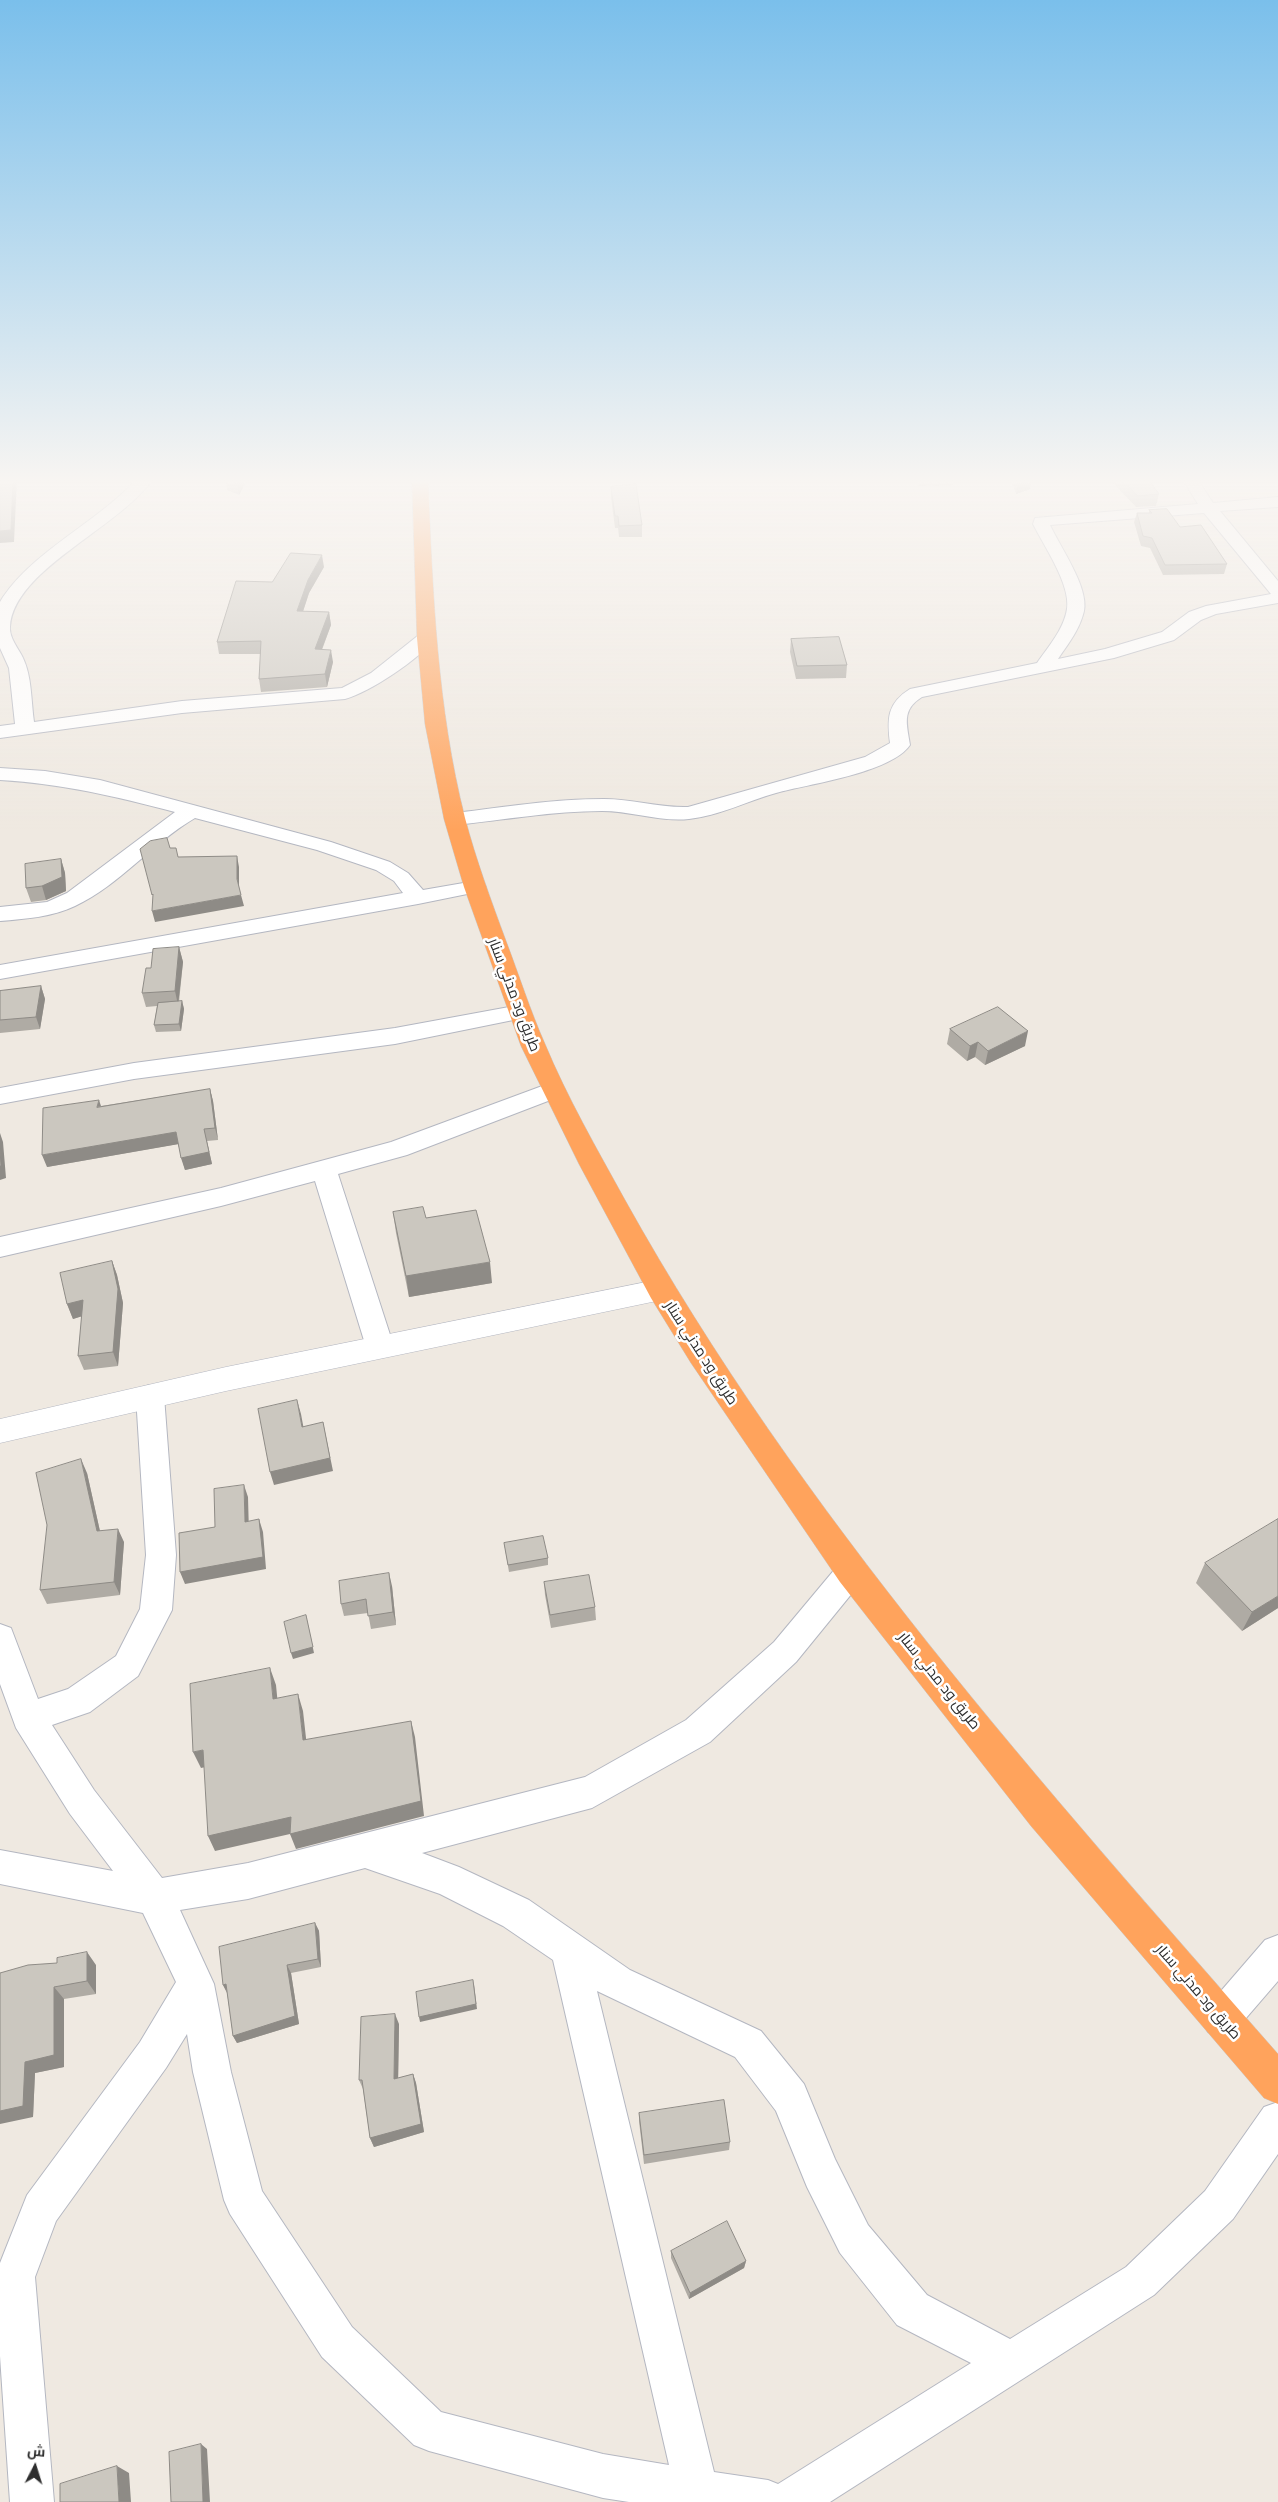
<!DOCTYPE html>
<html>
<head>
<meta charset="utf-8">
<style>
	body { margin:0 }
	#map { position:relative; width:1278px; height:2502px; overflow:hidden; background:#efe9e1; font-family:Karla,Cairo,sans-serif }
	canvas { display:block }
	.north { position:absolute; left:10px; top:2442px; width:50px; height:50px; -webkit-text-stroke:4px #fff; paint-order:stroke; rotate:5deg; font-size:14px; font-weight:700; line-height:20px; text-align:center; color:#2e2e2e }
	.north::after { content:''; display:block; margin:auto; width:18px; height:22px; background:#2e2e2e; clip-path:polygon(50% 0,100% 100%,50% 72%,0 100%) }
</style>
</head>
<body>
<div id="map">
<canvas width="1278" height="2502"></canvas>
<div class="north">ش</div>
</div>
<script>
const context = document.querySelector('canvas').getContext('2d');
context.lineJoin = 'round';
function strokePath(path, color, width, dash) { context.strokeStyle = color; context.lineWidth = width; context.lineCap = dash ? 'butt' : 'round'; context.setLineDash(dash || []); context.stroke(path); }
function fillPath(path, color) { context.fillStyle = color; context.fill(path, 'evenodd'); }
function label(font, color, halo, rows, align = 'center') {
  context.font = font + ' Karla,Cairo,sans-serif'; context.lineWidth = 5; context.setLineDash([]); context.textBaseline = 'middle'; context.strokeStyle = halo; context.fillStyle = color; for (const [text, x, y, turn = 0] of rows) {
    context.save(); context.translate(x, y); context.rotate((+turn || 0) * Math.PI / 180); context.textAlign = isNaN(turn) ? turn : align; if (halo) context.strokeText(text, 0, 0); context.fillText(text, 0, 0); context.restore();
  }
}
const street = new Path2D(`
	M 136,480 L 152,480 C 119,528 13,570 10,627 C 9,638 19,649 23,658 C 32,677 31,701 34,722 L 182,701 L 342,688 L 371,673 L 420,634 L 432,634 L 435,638 C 420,659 370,692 345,699 L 182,713 L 0,738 L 0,726 L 15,724 L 9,668 L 0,648 L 0,602 L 3,597 C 35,550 96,523 136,480 Z
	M 1183,480 L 1198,480 L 1213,503 L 1278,497 L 1278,507 L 1220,511 L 1278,581 L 1278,603 L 1216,614 L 1201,620 L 1174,640 L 1114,658 L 922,697 C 901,710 907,724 910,745 C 891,773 808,784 776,793 C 747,801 719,816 689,819 C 660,822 631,811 602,811 C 553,811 504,820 455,825 L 448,823 L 445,819 L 448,815 L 455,813 C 504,807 554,799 604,799 C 632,799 660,808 688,807 L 865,757 L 890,743 C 887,719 887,703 910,689 L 1037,663 C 1048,647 1064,629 1067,609 C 1071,585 1044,546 1033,524 L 1035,518 L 1198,504 ZM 1204,513 L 1271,594 L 1206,606 L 1189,612 L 1162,632 L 1105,649 L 1058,659 C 1068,644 1080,629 1084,611 C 1089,587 1060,547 1050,525 Z
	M 0,768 L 45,771 L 100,780 L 331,842 L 390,862 L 408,873 L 423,890 L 475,881 L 482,883 L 486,887 L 482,891 L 418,904 L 0,979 L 0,965 L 403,893 L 394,881 L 376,870 L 317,850 L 195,818 C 152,843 120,885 75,906 C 52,917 25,919 0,921 L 0,907 L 47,902 L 67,893 L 175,812 C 114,796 64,784 0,780 Z
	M 520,1005 L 528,1007 L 531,1012 L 528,1017 L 395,1044 L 134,1079 L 0,1104 L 0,1088 L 134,1063 L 395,1028 Z
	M 553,1082 L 561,1084 L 565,1090 L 561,1096 L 407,1155 L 338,1174 L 394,1347 L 390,1355 L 380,1358 L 370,1355 L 366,1347 L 315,1181 L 221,1206 L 0,1257 L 0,1237 L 221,1188 L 391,1142 Z
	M 150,1385 L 160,1388 L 164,1396 L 176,1555 L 172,1610 L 138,1676 L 90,1712 L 52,1725 L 94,1790 L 162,1878 L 248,1863 L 585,1777 L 686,1720 L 774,1642 L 840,1563 L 851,1559 L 862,1563 L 866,1572 L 862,1581 L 796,1662 L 710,1742 L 592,1808 L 422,1853 L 459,1867 L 529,1900 L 630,1970 L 761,2031 L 804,2084 L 835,2159 L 868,2225 L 927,2295 L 1010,2339 L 1126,2267 L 1205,2191 L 1264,2107 L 1278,2102 L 1278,2154 L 1233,2219 L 1154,2295 L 830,2502 L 629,2502 L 603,2498 L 429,2451 L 414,2445 L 322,2357 L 230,2214 L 224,2200 L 193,2072 L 187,2034 L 166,2068 L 56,2221 L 35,2277 L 54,2502 L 10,2502 L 0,2356 L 0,2263 L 27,2195 L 140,2042 L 176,1982 L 143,1913 L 0,1884 L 0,1850 L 113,1871 L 70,1814 L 16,1728 L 0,1684 L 0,1624 L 11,1628 L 38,1699 L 68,1689 L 116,1656 L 140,1609 L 146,1555 L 136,1396 L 140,1388 ZM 365,1868 L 440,1894 L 503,1926 L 553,1960 L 669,2465 L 603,2454 L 441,2412 L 352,2327 L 262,2191 L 231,2072 L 214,1984 L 180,1910 L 248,1899 ZM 597,1991 L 735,2057 L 776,2111 L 807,2187 L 840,2253 L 897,2325 L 971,2363 L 778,2484 L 768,2480 L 714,2472 Z
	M 1278,1935 L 1278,1981 L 1234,2032 L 1221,2038 L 1208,2032 L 1202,2019 L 1208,2006 L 1265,1940 Z`);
const secondary = new Path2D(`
	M 661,1279 L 671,1282 L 675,1290 L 671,1298 L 226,1391 L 0,1443 L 0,1419 L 226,1367 Z`);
const highway = new Path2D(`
	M 412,480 L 428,480 C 433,595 437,707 465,818 C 476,860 491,900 506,941 C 519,975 530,1010 545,1044 C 567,1097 597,1149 625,1200 C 801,1516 1041,1783 1278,2054 L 1278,2104 L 1264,2098 L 1031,1826 L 840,1582 L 691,1363 L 651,1298 L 579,1164 L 521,1046 L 464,887 L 444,819 L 425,724 L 417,638 Z`);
const wall = new Path2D(`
	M 226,480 L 247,480 L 239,495 L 227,490 Z
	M 917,480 L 954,480 L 953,485 L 919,486 Z
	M 1011,480 L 1031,480 L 1030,489 L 1016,494 Z
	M 1110,480 L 1149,480 L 1159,494 L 1156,506 L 1136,507 Z
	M 611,487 L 642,525 L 642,537 L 619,537 L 618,528 L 615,528 L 611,498 Z
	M 1149,510 L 1180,527 L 1227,564 L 1224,574 L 1163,575 L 1150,548 L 1141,546 L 1134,522 L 1137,513 L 1149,513 Z
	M 324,567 L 309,593 L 303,611 L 329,612 L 331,625 L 322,650 L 333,662 L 327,687 L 261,692 L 259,679 L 261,654 L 219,654 L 217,642 Z
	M 791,639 L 847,665 L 846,678 L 796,679 L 790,652 Z
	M 61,859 L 65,873 L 66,891 L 46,900 L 31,902 L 26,888 Z
	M 179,947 L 183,962 L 179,1002 L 182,1001 L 184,1009 L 181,1031 L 156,1032 L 154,1025 L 157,1006 L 146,1007 L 142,993 L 151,968 Z
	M 41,986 L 45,999 L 40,1029 L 0,1033 L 0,991 Z
	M 950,1029 L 1025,1046 L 985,1065 L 975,1057 L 967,1061 L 947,1044 Z
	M 210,1089 L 213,1101 L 218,1140 L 207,1141 L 212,1164 L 185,1170 L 178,1144 L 47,1167 L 101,1106 Z
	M 393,1212 L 426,1218 L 492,1283 L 409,1297 L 396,1233 Z
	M 112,1261 L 117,1275 L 123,1303 L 118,1366 L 84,1370 L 78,1356 L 82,1316 L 73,1319 L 67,1304 Z
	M 87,1473 L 100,1531 L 124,1542 L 120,1595 L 47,1604 L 40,1590 Z
	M 504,1543 L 548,1558 L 548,1565 L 509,1572 Z
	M 1205,1563 L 1278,1608 L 1242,1631 L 1196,1583 Z
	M 544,1582 L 595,1607 L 596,1620 L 551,1628 L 545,1595 Z
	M 392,1586 L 396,1625 L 371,1629 L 368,1613 L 344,1616 L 341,1604 Z
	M 315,1923 L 319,1931 L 321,1967 L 291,1973 L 299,2024 L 237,2043 L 233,2036 L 227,1992 L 223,1985 Z
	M 96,1965 L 96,1994 L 64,1999 L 64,2067 L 35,2073 L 33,2117 L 0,1973 Z
	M 399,2024 L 398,2078 L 413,2074 L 416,2083 L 424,2132 L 374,2147 L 370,2138 L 363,2089 L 359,2080 Z
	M 639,2113 L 730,2142 L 729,2150 L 644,2164 L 639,2121 Z
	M 671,2251 L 746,2261 L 744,2268 L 689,2299 L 671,2258 Z`);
const shadedWall = new Path2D(`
	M 13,480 L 17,480 L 14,542 L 0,543 L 0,531 Z
	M 95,480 L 115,480 L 95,482 Z
	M 239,480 L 247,480 L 239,495 L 237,483 Z
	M 1027,480 L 1031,480 L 1030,489 L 1016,494 L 1018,484 Z
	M 322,555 L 324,567 L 309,593 L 299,624 L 297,611 L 308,580 Z
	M 329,612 L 331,625 L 317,662 L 315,649 Z
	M 331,650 L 333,662 L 327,687 L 325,674 Z
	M 237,856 L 239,867 L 239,889 L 237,879 Z
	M 61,859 L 65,873 L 66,891 L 46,900 L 42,886 Z
	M 241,895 L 244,906 L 155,922 L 152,911 Z
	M 179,947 L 183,962 L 178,1005 L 175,991 Z
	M 41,986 L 45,999 L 40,1029 L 36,1017 Z
	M 182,1001 L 184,1009 L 181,1031 L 179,1024 Z
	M 1028,1031 L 1025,1046 L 985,1065 L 988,1051 Z
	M 978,1042 L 975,1057 L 967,1061 L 970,1046 Z
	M 210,1089 L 213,1101 L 218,1140 L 215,1128 Z
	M 99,1100 L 103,1112 L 97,1107 Z
	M 204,1129 L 212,1164 L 185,1170 L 181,1158 Z
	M 176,1132 L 179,1144 L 47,1167 L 42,1155 Z
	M 0,1133 L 3,1142 L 6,1178 L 0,1180 Z
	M 112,1261 L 117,1275 L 123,1303 L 118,1366 L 113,1352 Z
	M 490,1262 L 492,1283 L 409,1297 L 406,1276 Z
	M 83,1300 L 89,1314 L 73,1319 L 67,1304 Z
	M 297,1400 L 301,1414 L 306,1441 L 302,1427 Z
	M 323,1422 L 333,1471 L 274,1485 L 270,1472 Z
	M 81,1459 L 87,1473 L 103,1545 L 97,1531 Z
	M 244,1485 L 248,1497 L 249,1534 L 245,1522 Z
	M 259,1519 L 263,1532 L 266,1569 L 185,1584 L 180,1572 Z
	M 118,1529 L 124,1542 L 120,1595 L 114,1582 Z
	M 389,1573 L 392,1586 L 396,1625 L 393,1612 Z
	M 1278,1596 L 1278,1608 L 1242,1631 L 1252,1612 Z
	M 306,1615 L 314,1653 L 293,1659 L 291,1653 Z
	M 270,1668 L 276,1685 L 279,1716 L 273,1699 Z
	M 298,1694 L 303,1711 L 308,1756 L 303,1740 Z
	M 411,1721 L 415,1737 L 424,1816 L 296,1849 L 290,1834 L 215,1851 L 208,1836 Z
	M 203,1750 L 210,1766 L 201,1768 L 193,1752 Z
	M 315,1923 L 319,1931 L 321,1967 L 318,1959 Z
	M 87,1952 L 96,1965 L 96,1994 L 87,1981 Z
	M 287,1965 L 291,1973 L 299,2024 L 237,2043 L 233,2036 Z
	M 226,1984 L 227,1993 L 223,1985 Z
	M 474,1985 L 477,2009 L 420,2022 L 419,2017 Z
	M 54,1987 L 64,1999 L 64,2067 L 35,2073 L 33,2117 L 0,2124 L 0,2111 Z
	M 395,2014 L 399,2024 L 398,2088 L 394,2079 Z
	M 413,2074 L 416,2083 L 424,2132 L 374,2147 L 370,2138 Z
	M 746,2261 L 744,2268 L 689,2299 L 690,2293 Z
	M 201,2444 L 207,2449 L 210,2502 L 203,2502 Z
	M 117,2466 L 129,2473 L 131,2502 L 119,2502 Z`);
const building = new Path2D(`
	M 0,480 L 13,480 L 11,530 L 0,531 Z
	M 230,480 L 239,480 L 237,483 Z
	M 1017,480 L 1027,480 L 1018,484 Z
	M 1123,480 L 1149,480 L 1159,494 L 1138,496 Z
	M 636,484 L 642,525 L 619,526 L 618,516 L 615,516 L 611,487 Z
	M 1167,509 L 1180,527 L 1201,525 L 1227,564 L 1165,565 L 1152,538 L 1143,536 L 1137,513 L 1152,513 L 1149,510 Z
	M 291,553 L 322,555 L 308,580 L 297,611 L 329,612 L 315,649 L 331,650 L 325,674 L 259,679 L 261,641 L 217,642 L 236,581 L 272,582 Z
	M 839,637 L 847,665 L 797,666 L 791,639 Z
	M 167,838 L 170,848 L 176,848 L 178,857 L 237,856 L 237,879 L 241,895 L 152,911 L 153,894 L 152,895 L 140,849 L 150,841 Z
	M 61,859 L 62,877 L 42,886 L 26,888 L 25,864 Z
	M 179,947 L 175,991 L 142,993 L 146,968 L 151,968 L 153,949 Z
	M 41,986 L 36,1017 L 0,1020 L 0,991 Z
	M 182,1001 L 179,1024 L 154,1025 L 158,1003 Z
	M 998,1007 L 1028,1031 L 988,1051 L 978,1042 L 970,1046 L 950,1029 Z
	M 210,1089 L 215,1128 L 204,1129 L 209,1152 L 181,1158 L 176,1132 L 42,1155 L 43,1108 L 99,1100 L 97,1107 Z
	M 0,1149 L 1,1166 L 0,1166 Z
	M 423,1207 L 426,1218 L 476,1210 L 490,1262 L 406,1276 L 393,1212 Z
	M 112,1261 L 118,1289 L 113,1352 L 78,1356 L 83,1300 L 67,1304 L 60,1273 Z
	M 297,1400 L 302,1427 L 323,1422 L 330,1458 L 270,1472 L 258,1409 Z
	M 81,1459 L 97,1531 L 118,1529 L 114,1582 L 40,1590 L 47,1525 L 36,1473 Z
	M 244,1485 L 245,1522 L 259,1519 L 263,1557 L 180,1572 L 179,1533 L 215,1527 L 214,1489 Z
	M 1278,1519 L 1278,1596 L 1252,1612 L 1205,1563 Z
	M 543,1536 L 548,1558 L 508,1565 L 504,1543 Z
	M 389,1573 L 393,1612 L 368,1616 L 366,1599 L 341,1604 L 339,1581 Z
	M 589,1575 L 595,1607 L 550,1615 L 544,1582 Z
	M 306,1615 L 313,1647 L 291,1653 L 284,1622 Z
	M 270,1668 L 273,1699 L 298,1694 L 303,1740 L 411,1721 L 421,1801 L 290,1834 L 291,1817 L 208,1836 L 203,1750 L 193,1752 L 190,1684 Z
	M 315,1923 L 318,1959 L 287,1965 L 295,2016 L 233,2036 L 226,1984 L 223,1985 L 219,1947 Z
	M 87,1952 L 87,1981 L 54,1987 L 54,2055 L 25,2062 L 23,2106 L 0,2111 L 0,1973 L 28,1965 L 57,1963 L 57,1958 Z
	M 473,1980 L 476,2004 L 419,2017 L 416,1992 Z
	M 395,2014 L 394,2079 L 413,2074 L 421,2124 L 370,2138 L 362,2080 L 359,2080 L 361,2017 Z
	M 724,2100 L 730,2142 L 644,2155 L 639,2113 Z
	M 727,2221 L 746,2261 L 690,2293 L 671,2251 Z
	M 201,2444 L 203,2502 L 171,2502 L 169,2452 Z
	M 117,2466 L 119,2502 L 60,2502 L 60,2484 Z`);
const streetNames = [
	["طريق ود مدني سنار",514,995,69],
	["طريق ود مدني سنار",701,1353,57],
	["طريق ود مدني سنار",939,1681,51],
	["طريق ود مدني سنار",1198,1992,49]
];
strokePath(street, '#b4b7c1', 2);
strokePath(secondary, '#b4b7c1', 1);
strokePath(highway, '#c9c9c9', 1);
fillPath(street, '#fff');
fillPath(secondary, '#fff');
fillPath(highway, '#ffa35c');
fillPath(wall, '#afaba4');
fillPath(shadedWall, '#8e8b86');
fillPath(building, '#cbc7bf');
strokePath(building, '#8e8b86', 1);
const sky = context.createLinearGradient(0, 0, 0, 831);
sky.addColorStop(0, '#7abfeb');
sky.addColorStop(0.58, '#f8f5f2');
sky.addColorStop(1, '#f8f5f200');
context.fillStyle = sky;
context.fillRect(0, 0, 1278, 831);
label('15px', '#2e2e2e', '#fff', streetNames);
</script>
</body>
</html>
